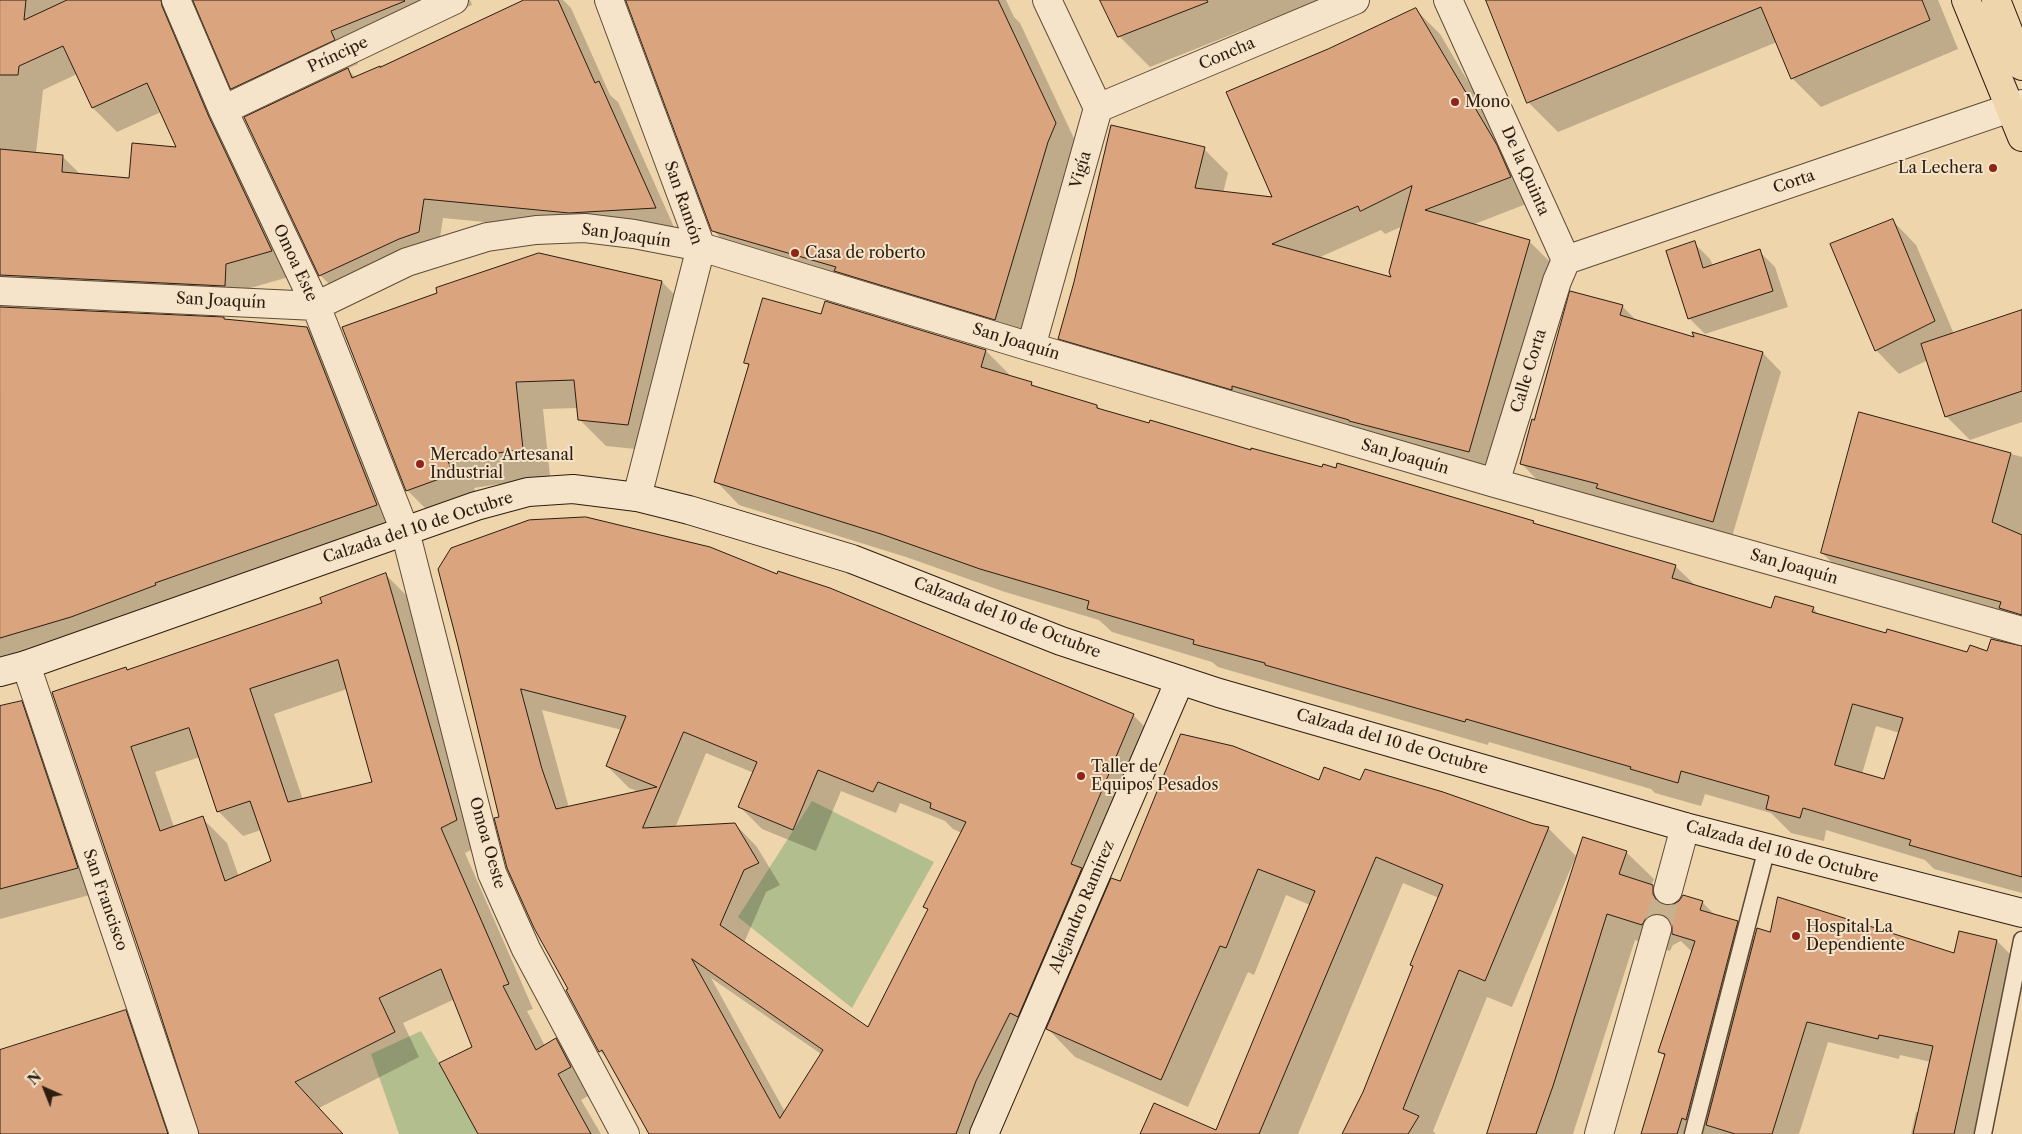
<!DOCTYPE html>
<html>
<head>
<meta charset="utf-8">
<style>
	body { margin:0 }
	#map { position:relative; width:2022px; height:1134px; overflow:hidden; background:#efd5ac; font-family:"Libre Caslon Text",serif }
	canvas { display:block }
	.north { position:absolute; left:20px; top:1064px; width:50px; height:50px; -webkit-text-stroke:4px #f5e4c9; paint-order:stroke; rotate:316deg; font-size:14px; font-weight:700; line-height:20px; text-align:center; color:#2c1d10 }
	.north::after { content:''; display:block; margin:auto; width:18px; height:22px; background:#2c1d10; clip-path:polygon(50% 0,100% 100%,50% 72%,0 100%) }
</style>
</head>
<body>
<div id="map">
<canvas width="2022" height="1134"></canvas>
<div class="north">N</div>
</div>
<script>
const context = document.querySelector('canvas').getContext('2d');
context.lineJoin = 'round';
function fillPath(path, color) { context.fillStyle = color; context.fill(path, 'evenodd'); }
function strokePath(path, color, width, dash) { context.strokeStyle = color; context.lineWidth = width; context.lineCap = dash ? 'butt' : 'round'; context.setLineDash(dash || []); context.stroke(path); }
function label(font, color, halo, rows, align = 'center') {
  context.font = font + ' "Libre Caslon Text",serif'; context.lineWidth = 4; context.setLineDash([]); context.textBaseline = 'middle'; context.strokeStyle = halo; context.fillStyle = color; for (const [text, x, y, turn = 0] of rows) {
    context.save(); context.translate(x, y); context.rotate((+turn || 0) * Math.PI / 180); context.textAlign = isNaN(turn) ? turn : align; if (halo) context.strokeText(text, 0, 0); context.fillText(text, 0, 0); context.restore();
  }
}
const green = new Path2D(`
	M 812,801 L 934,862 L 852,1008 L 738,917 Z
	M 421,1031 L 480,1134 L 399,1134 L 371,1054 Z`);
const shadow = new Path2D(`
	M 0,0 L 470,0 L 472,5 L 354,55 L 358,64 L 347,69 L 356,78 L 527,0 L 563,0 L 571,8 L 610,95 L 618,102 L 674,227 L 589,232 L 443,218 L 438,251 L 339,294 L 320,275 L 257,113 L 232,88 L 198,9 L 194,10 L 296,275 L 250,288 L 249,310 L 17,301 L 10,308 L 225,320 L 307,328 L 331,353 L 401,529 L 0,670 ZM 77,74 L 93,108 L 117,132 L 161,112 L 178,148 L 130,180 L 81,175 L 63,157 L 36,153 L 43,90 Z
	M 627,0 L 1006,0 L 1014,17 L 1020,23 L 1078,147 L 1018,342 L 736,254 L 713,230 Z
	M 1102,0 L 1319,0 L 1150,67 L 1119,36 Z
	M 1487,0 L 1938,0 L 1958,49 L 1821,107 L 1792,78 L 1777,42 L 1558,132 L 1528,102 Z
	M 1416,10 L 1440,34 L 1520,170 L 1534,201 L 1472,225 L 1529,241 L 1553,265 L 1493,475 L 1083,362 L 1059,338 L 1204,149 L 1228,173 L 1223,193 L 1274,198 L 1329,50 ZM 1403,226 L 1393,279 L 1318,258 L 1381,230 L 1385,234 Z
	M 1893,221 L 1916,245 L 1954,334 L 2022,312 L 2022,422 L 1970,440 L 1946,416 L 1928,360 L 1899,374 L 1876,350 Z
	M 1694,243 L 1710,259 L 1713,266 L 1759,251 L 1775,267 L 1788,307 L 1705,334 L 1689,318 Z
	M 539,254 L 662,282 L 689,309 L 655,451 L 606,446 L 579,419 L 578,408 L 543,409 L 550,476 L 474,488 L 479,501 L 434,517 L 407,490 L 439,293 Z
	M 1622,306 L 1637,321 L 1696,339 L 1763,353 L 1781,372 L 1731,540 L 1616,507 L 1610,500 L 1540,483 L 1522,464 L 1535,421 Z
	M 822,316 L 986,351 L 1009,374 L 1009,377 L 1031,383 L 1036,388 L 1097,406 L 1101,410 L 1323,469 L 1337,469 L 1338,465 L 1675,566 L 1697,587 L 1772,610 L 1813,608 L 1819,615 L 1887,635 L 1968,654 L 1988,653 L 2022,647 L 2022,893 L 1934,869 L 1925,860 L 1826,830 L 1824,841 L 1791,833 L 1771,813 L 1705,794 L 1701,806 L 1655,793 L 1651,789 L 1489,742 L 1488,745 L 1218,667 L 1212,662 L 1112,632 L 1099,620 L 1005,592 L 906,557 L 739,505 L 716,481 L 749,366 L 745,362 ZM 1876,726 L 1900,733 L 1885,781 L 1862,774 Z
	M 1860,413 L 2022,457 L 2022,629 L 1846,576 L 1822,553 Z
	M 386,575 L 410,599 L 481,845 L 465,853 L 533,1009 L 527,1011 L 545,1046 L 556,1040 L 580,1064 L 595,1092 L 581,1100 L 601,1134 L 480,1134 L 473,1047 L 455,999 L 403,1023 L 419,1057 L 319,1108 L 343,1134 L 200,1134 L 200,1129 L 53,693 L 125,668 L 128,671 L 323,604 ZM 347,689 L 374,783 L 303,800 L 274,714 ZM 200,757 L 218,811 L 243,836 L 261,830 L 272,862 L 239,877 L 227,843 L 202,818 L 174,827 L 155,772 Z
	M 459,646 L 1133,715 L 1155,737 L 986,1134 L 651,1134 L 610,1061 L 600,1051 L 569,990 L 500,818 ZM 542,710 L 622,730 L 607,766 L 629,788 L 640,792 L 569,808 ZM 706,753 L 754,773 L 740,807 L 762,829 L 816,851 L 841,791 L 896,813 L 900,803 L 945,821 L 953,829 L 962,833 L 925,907 L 928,910 L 868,1029 L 744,943 L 766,892 L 780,885 L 757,847 L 735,824 L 675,828 ZM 711,978 L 821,1054 L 785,1112 Z
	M 21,702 L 45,726 L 101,892 L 0,919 L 0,707 Z
	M 1319,782 L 1361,782 L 1548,828 L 1576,856 L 1512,1007 L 1487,997 L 1433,1131 L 1436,1134 L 1344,1134 L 1364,1092 L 1414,968 L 1412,965 L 1439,898 L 1403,883 L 1298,1134 L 1142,1134 L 1217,1131 L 1310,905 L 1286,895 L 1254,975 L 1248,972 L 1188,1107 L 1075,1057 L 1048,1029 L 1120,883 Z
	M 1626,852 L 1654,879 L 1651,886 L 1672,906 L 1702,902 L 1716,916 L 1737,923 L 1755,940 L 1770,933 L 1955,955 L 1997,941 L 2018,962 L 1979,1134 L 1911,1134 L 1916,1112 L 1919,1113 L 1931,1062 L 1900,1055 L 1899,1059 L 1828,1042 L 1799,1134 L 1642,1134 L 1666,1057 L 1660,1052 L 1693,953 L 1681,941 L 1673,945 L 1670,951 L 1635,940 L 1573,1134 L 1489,1134 Z
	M 125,1012 L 148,1034 L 182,1134 L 0,1134 L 0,1051 Z`);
const building = new Path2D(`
	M 0,0 L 26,0 L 24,20 L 67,0 L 161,0 L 162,6 L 209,117 L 272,251 L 226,264 L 225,286 L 0,275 L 0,149 L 63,155 L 62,172 L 129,178 L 132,143 L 176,147 L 147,83 L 92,108 L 63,46 L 19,66 L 18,75 L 0,75 Z
	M 193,0 L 404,0 L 405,1 L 331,31 L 335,40 L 231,89 Z
	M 524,0 L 558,0 L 595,83 L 599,81 L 656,208 L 569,213 L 424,199 L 419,232 L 399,239 L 319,276 L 244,117 L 348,68 L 352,78 L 380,66 L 380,67 Z
	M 626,0 L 998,0 L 1056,123 L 1048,142 L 995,320 L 834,271 L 836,267 L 712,231 Z
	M 1100,0 L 1207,0 L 1208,2 L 1118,37 Z
	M 1486,0 L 1922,0 L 1930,20 L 1791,79 L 1761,7 L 1527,103 Z
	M 1416,8 L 1497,145 L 1511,177 L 1425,210 L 1530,240 L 1469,452 L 1349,421 L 1349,420 L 1232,386 L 1232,390 L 1058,339 L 1074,282 L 1111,125 L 1205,147 L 1195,188 L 1272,197 L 1226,92 L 1328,49 ZM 1412,186 L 1389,272 L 1391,277 L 1272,244 L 1358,206 L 1360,211 Z
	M 1893,219 L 1935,321 L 1875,351 L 1830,244 Z
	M 1695,241 L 1703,268 L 1760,249 L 1773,291 L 1688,319 L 1666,251 Z
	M 539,253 L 662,281 L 628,425 L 578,420 L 574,380 L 516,382 L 523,449 L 448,461 L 453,474 L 406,491 L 342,327 L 437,293 L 436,288 Z
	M 1570,291 L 1623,305 L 1620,315 L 1694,337 L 1692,332 L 1763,352 L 1713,522 L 1596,488 L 1598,484 L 1520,464 L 1532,419 L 1534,420 Z
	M 763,298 L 821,314 L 825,301 L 986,350 L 981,367 L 1032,382 L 1031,385 L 1097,405 L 1097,408 L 1149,423 L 1150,420 L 1251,450 L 1251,448 L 1322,467 L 1323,464 L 1336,468 L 1337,463 L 1534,521 L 1533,523 L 1676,565 L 1672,578 L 1771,608 L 1775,596 L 1814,607 L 1812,612 L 1886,633 L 1887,629 L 1967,652 L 1970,645 L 1987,651 L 1991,639 L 2022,646 L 2022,877 L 1909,845 L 1911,840 L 1803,808 L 1800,818 L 1766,809 L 1769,796 L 1681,771 L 1678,783 L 1630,769 L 1631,767 L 1466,719 L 1465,722 L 1265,665 L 1265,663 L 1193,644 L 1194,640 L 1087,609 L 1089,601 L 980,569 L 881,534 L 714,482 L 749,364 L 744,363 ZM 1853,704 L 1903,718 L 1884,779 L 1835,765 Z
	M 0,307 L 224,317 L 224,319 L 307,327 L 377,505 L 155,583 L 156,585 L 71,617 L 0,638 Z
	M 2022,310 L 2022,391 L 1945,417 L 1921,344 Z
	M 1859,412 L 2011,453 L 1992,522 L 2022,535 L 2022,615 L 1999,608 L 2001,602 L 1821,553 Z
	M 586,517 L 710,547 L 777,574 L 778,571 L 830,588 L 1134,714 L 1071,864 L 1082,868 L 1018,1017 L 1010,1013 L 976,1081 L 956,1134 L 649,1134 L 602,1050 L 599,1052 L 566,990 L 568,989 L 534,928 L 507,868 L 494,818 L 499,817 L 458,646 L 438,569 L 451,548 L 529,520 ZM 521,689 L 626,716 L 606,766 L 657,787 L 556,809 L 542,769 ZM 684,732 L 757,762 L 738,807 L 793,830 L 818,770 L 873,792 L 878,782 L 931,803 L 930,808 L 966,822 L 923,907 L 928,909 L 868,1027 L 720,925 L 744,870 L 759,863 L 735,823 L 643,828 ZM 692,959 L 823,1050 L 780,1118 Z
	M 386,573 L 457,820 L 441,828 L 509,984 L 503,986 L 536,1050 L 556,1038 L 571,1067 L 558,1074 L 591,1134 L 478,1134 L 439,1063 L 472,1047 L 441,969 L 379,998 L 395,1032 L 295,1082 L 343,1134 L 199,1134 L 148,976 L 52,692 L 126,667 L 127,670 L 322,603 L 320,598 ZM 338,660 L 372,782 L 288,802 L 250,689 ZM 189,728 L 217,812 L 250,801 L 271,861 L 225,881 L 203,816 L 160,831 L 131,747 Z
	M 22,701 L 78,868 L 0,889 L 0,706 Z
	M 1181,734 L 1233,746 L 1319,780 L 1324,767 L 1360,780 L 1365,769 L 1443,792 L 1534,824 L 1549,827 L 1485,981 L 1459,970 L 1403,1109 L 1419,1116 L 1408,1134 L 1342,1134 L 1363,1092 L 1413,966 L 1410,965 L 1443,885 L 1376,857 L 1259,1134 L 1140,1134 L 1154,1103 L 1216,1130 L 1315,891 L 1258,869 L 1226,948 L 1220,946 L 1161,1080 L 1046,1029 L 1111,878 L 1120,881 Z
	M 1583,837 L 1627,851 L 1619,874 L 1653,885 L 1653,894 L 1657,901 L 1663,905 L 1672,905 L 1679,901 L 1683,895 L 1703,901 L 1700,910 L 1738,921 L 1686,1120 L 1682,1118 L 1677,1134 L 1641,1134 L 1665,1054 L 1658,1052 L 1695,941 L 1672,934 L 1672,925 L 1668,918 L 1662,914 L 1653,914 L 1646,918 L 1642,925 L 1607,914 L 1553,1086 L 1536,1134 L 1487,1134 Z
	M 1778,897 L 1954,953 L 1959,931 L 1997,940 L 1954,1134 L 1913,1134 L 1933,1046 L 1879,1035 L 1878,1039 L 1807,1022 L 1772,1134 L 1735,1134 L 1706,1125 L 1757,928 L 1770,932 Z
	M 126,1010 L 168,1134 L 0,1134 L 0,1050 Z`);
const streetTunnel = new Path2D(`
	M 1657,929 L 1668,890`);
const lane = new Path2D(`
	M 1693,1134 L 1767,848
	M 1983,1134 L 2022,940`);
const street = new Path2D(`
	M 176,0 L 223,110 L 316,306 L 405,531 L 492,873 L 526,949 L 625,1134
	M 609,0 L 701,247 L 637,497
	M 1448,0 L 1566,260
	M 1098,108 L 1355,0
	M 223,110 L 454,0
	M 1566,260 L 2022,104
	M 0,291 L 316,306 L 407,262 L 487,237 L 536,230 L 585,228 L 634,234 L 701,247 L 1031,347 L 1495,483 L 2022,631
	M 1031,347 L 1098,108 L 1047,0
	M 1495,483 L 1557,281 L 1566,260
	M 26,665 L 184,1134
	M 1668,890 L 1685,827
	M 1599,1134 L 1657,929`);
const secondary = new Path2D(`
	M 0,672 L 26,665 L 476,506 L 528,492 L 573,489 L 637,497 L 689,510 L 852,559 L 1061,641 L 1219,693 L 1685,827 L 2022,913
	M 984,1134 L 1180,680`);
const primary = new Path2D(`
	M 1966,0 L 2022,137
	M 1996,0 L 2022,66`);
const markers = [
	[1455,102,5,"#8f2418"],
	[1993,168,5,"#8f2418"],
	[795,253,5,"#8f2418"],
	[420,464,5,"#8f2418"],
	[1081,776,5,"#8f2418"],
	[1796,936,5,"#8f2418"]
];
const streetNames = [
	["Concha",1227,54,-23],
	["Príncipe",338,55,-25],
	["Vigía",1081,170,-74],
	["De la Quinta",1525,171,66],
	["Corta",1794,182,-19],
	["San Ramón",683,203,71],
	["San Joaquín",626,236,8],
	["Omoa Este",295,263,65],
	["San Joaquín",221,301,3],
	["San Joaquín",1016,342,17],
	["Calle Corta",1529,371,-73],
	["San Joaquín",1405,457,16],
	["Calzada del 10 de Octubre",418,528,-18],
	["San Joaquín",1794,567,16],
	["Calzada del 10 de Octubre",1007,618,21],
	["Calzada del 10 de Octubre",1392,742,16],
	["Omoa Oeste",487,843,74],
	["Calzada del 10 de Octubre",1782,852,15],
	["San Francisco",105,900,71],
	["Alejandro Ramírez",1082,907,-67]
];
const poiNames = [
	["Mono",1465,102],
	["La Lechera",1983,168,"right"],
	["Casa de roberto",805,253],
	["Mercado Artesanal",430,455],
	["Industrial",430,473],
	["Taller de",1091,767],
	["Equipos Pesados",1091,785],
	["Hospital La",1806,927],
	["Dependiente",1806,945]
];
fillPath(green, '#b3be8e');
fillPath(shadow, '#0003');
fillPath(building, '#daa47f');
strokePath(building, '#2c1d10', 1);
strokePath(streetTunnel, '#c8b08d', 28, [28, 14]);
strokePath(lane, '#5d4b37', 19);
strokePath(street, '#5d4b37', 30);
strokePath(secondary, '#2c1d10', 30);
strokePath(primary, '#2c1d10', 30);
strokePath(lane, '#f5e4c9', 16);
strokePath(street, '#f5e4c9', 28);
strokePath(secondary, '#f5e4c9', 28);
strokePath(primary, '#efd5ac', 28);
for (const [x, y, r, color] of markers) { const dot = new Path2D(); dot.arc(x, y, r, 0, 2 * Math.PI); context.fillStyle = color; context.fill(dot); strokePath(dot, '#f5e4c9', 2); }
label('16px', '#2c1d10', '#f5e4c9', streetNames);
label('16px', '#2c1d10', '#f5e4c9', poiNames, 'left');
</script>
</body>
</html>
